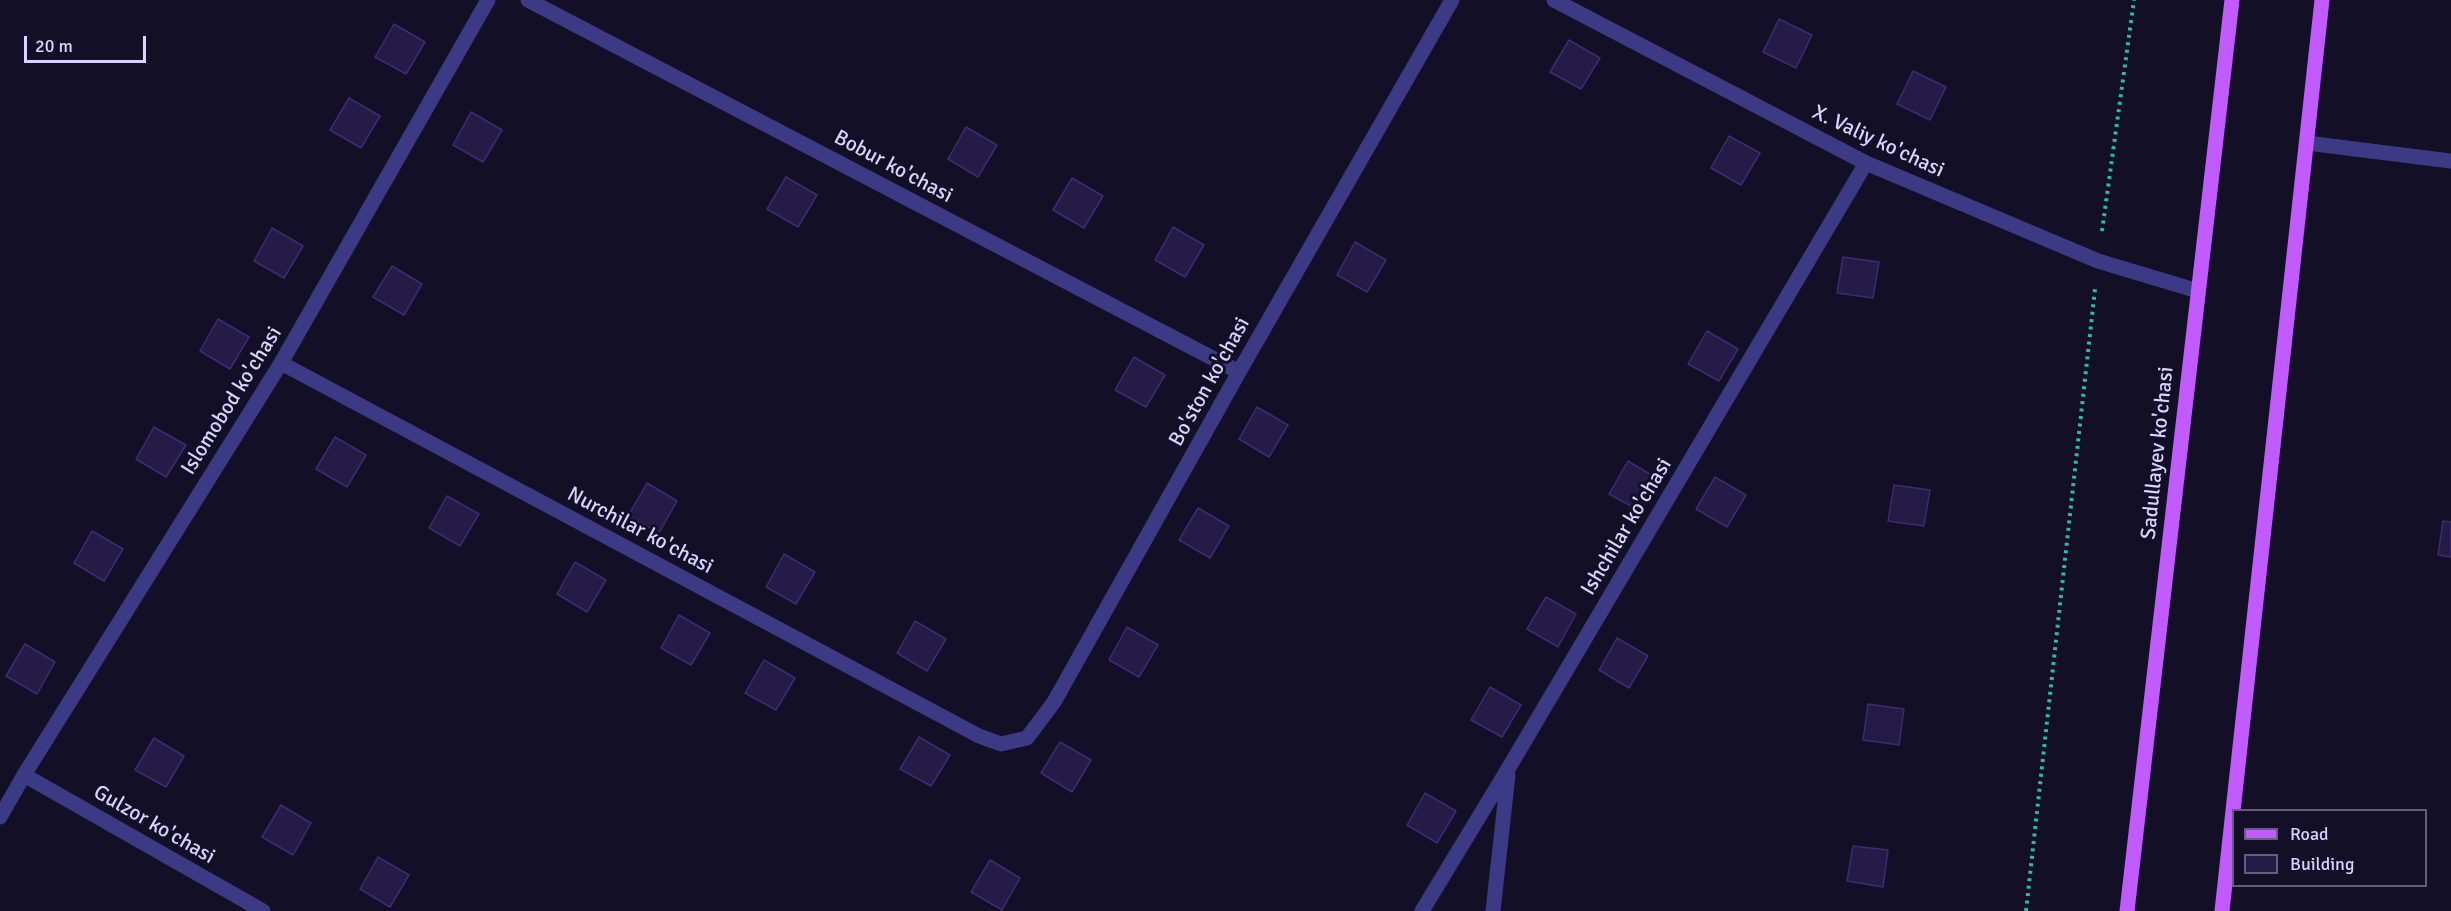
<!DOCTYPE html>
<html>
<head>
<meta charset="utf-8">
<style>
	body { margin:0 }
	#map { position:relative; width:2451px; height:911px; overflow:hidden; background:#130f26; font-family:Signika,sans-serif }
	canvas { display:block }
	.legend { position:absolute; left:2232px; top:809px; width:195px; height:78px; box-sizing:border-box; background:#130f26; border:2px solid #625e7d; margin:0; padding:8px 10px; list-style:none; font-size:18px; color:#d9d4ff }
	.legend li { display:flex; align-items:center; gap:12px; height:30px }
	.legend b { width:30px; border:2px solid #625e7d }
	.scale { position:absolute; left:24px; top:36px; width:122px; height:27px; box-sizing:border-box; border:3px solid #d9d4ff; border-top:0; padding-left:8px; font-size:18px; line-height:21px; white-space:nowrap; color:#d9d4ff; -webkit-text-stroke:4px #130f26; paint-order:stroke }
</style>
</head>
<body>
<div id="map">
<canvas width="2451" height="911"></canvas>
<ul class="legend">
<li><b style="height:8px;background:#c25bff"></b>Road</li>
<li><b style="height:16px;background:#241b47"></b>Building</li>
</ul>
<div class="scale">20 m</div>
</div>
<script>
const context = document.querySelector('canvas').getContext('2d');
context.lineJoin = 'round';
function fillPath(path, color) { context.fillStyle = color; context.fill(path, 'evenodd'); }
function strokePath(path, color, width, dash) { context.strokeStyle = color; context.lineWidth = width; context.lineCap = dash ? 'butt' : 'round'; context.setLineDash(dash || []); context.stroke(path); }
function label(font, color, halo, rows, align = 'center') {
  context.font = font + ' Signika,sans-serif'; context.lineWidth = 6; context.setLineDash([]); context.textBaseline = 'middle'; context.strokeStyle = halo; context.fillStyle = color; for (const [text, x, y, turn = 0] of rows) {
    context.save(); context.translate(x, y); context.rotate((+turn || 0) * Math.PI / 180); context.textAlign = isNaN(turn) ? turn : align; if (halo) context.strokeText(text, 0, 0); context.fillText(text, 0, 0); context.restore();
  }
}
const building = new Path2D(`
	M 1779,19 L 1812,35 L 1796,68 L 1763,52 Z
	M 394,24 L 425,42 L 406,74 L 375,57 Z
	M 1569,40 L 1600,58 L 1581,89 L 1550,72 Z
	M 1913,71 L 1946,87 L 1930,120 L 1897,104 Z
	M 349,98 L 380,116 L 361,148 L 330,130 Z
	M 471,112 L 502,130 L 483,162 L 453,145 Z
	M 966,127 L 997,145 L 978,177 L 948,159 Z
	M 1729,136 L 1760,153 L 1741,185 L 1711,168 Z
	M 786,177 L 817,195 L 798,227 L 767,209 Z
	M 1072,178 L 1103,196 L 1084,228 L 1053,210 Z
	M 1173,227 L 1204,245 L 1185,277 L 1155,260 Z
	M 272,228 L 303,246 L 284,278 L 254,261 Z
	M 1355,242 L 1386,260 L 1367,292 L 1337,275 Z
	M 1843,257 L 1879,262 L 1873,298 L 1837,293 Z
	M 392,266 L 422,284 L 404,315 L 373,297 Z
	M 218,319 L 249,337 L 230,369 L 200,351 Z
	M 1707,331 L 1738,349 L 1719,381 L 1688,364 Z
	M 1134,357 L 1165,375 L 1146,407 L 1115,390 Z
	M 1257,407 L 1288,425 L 1269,457 L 1239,439 Z
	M 154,427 L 186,445 L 166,477 L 136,459 Z
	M 335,437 L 366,455 L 347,487 L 316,469 Z
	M 1628,461 L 1658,479 L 1640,511 L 1609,494 Z
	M 1715,477 L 1746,495 L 1727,527 L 1696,509 Z
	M 647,483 L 677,501 L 659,533 L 628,516 Z
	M 1894,485 L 1930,490 L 1924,526 L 1888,521 Z
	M 447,496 L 479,514 L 460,546 L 429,528 Z
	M 1198,508 L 1229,526 L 1210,558 L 1179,540 Z
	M 2443,521 L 2451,522 L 2451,557 L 2438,555 Z
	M 92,531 L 123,549 L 104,581 L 74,563 Z
	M 784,554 L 815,572 L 796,604 L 766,587 Z
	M 575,562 L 606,580 L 587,612 L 557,594 Z
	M 1546,597 L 1576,614 L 1558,647 L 1527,629 Z
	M 679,615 L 710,633 L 691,665 L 661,648 Z
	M 915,621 L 946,639 L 927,671 L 897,653 Z
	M 1127,627 L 1158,645 L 1139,677 L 1109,660 Z
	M 1617,638 L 1648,656 L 1629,688 L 1599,670 Z
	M 25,644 L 55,662 L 37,694 L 6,676 Z
	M 764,660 L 795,678 L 776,710 L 745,693 Z
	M 1490,687 L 1521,705 L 1502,737 L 1471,720 Z
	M 1868,704 L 1904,709 L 1899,745 L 1863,740 Z
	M 919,737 L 950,755 L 931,786 L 900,769 Z
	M 154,738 L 184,756 L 166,787 L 135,770 Z
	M 1060,742 L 1091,760 L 1072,792 L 1041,773 Z
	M 1425,793 L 1456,811 L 1437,843 L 1407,825 Z
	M 281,805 L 311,823 L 293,855 L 262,837 Z
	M 1853,846 L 1888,850 L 1883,887 L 1847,881 Z
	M 378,857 L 409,875 L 390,907 L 360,889 Z
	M 990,860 L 1020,878 L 1002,910 L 971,892 Z`);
const path = new Path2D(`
	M 2102,231 L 2134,0
	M 2026,911 L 2095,289`);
const minor = new Path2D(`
	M 528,0 L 1239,372
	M 1554,0 L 1866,163 L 2098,261 L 2198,291
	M 2307,143 L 2451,161
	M 281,363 L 979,736 L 1001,744 L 1027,738 L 1054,702 L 1239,372 L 1452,0
	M 24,775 L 263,911
	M 0,817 L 24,775 L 281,363 L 488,0
	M 1422,911 L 1508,769 L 1866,163
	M 1493,911 L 1508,775`);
const major = new Path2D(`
	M 2127,911 L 2232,0
	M 2222,911 L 2322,0`);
const streetNames = [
	["X. Valiy ko'chasi",1878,142,25],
	["Bobur ko'chasi",893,167,28],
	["Bo'ston ko'chasi",1210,382,-61],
	["Islomobod ko'chasi",232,401,-58],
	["Sadullayev ko'chasi",2158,453,-84],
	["Ishchilar ko'chasi",1627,527,-59],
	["Nurchilar ko'chasi",640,531,28],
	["Gulzor ko'chasi",154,825,30]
];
fillPath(building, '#241b47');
strokePath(building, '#3b2d73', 1.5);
strokePath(path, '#2fb8b0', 4, [3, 4.5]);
strokePath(minor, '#3d3a85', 15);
strokePath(major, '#c25bff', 15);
label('21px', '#d9d4ff', '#130f26', streetNames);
</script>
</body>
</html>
